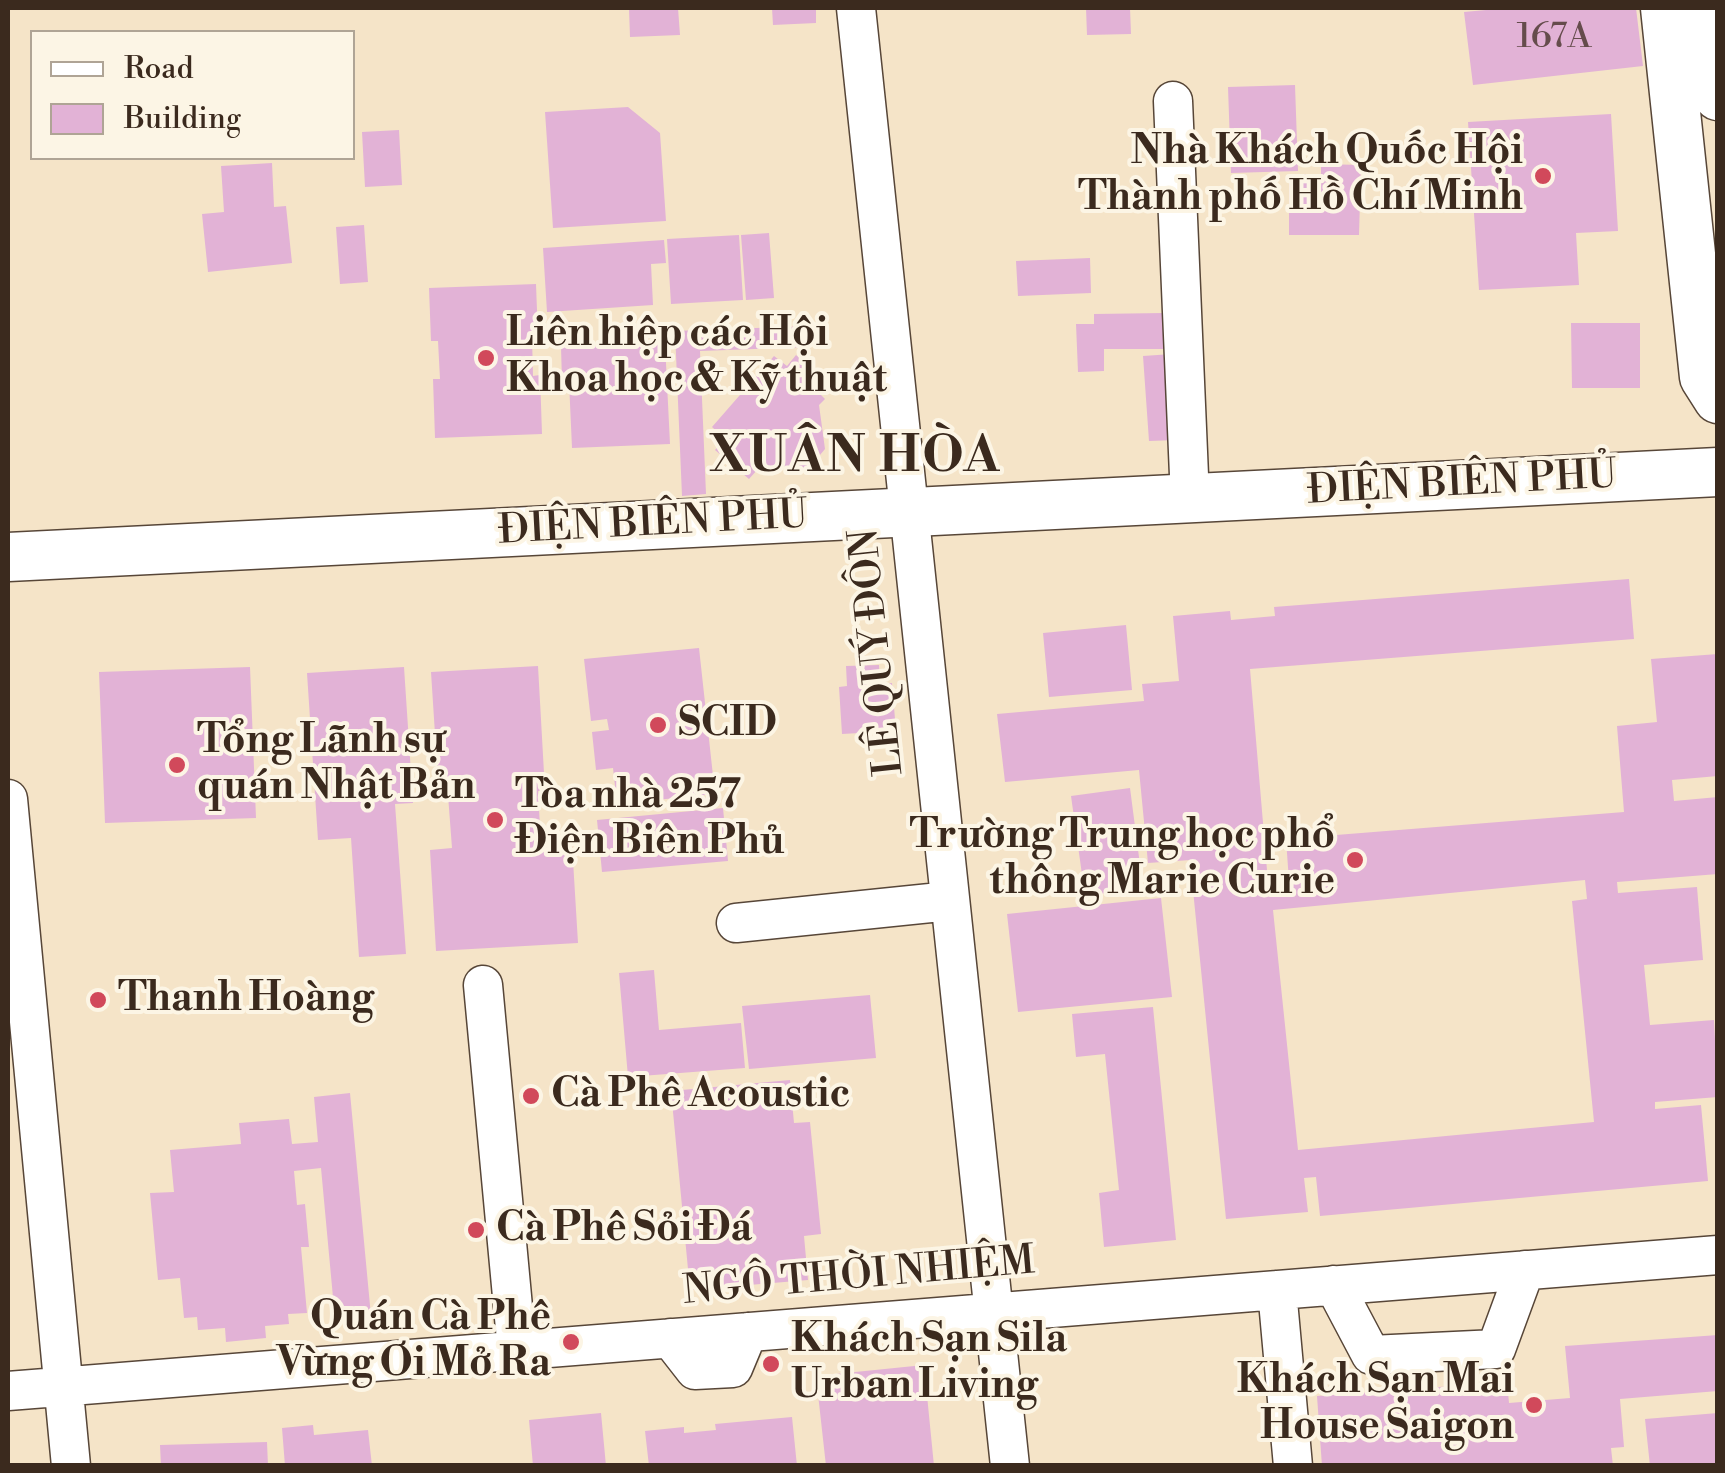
<!DOCTYPE html>
<html>
<head>
<meta charset="utf-8">
<style>
	body { margin:0 }
	#map { position:relative; width:1725px; height:1473px; overflow:hidden; background:#f5e4c8; font-family:"Libre Bodoni",serif }
	canvas { display:block }
	.frame { position:absolute; inset:0; border:10px solid #3b2a1e; pointer-events:none }
	.legend { position:absolute; left:30px; top:30px; width:325px; height:130px; box-sizing:border-box; background:#fcf5e5; border:2px solid #afa495; margin:0; padding:12px 18px; list-style:none; font-size:30px; color:#3b2a1e }
	.legend li { display:flex; align-items:center; gap:20px; height:50px }
	.legend b { width:50px; border:2px solid #afa495 }
</style>
</head>
<body>
<div id="map">
<canvas width="1725" height="1473"></canvas>
<div class="frame"></div>
<ul class="legend">
<li><b style="height:12px;background:#fff"></b>Road</li>
<li><b style="height:28px;background:#e2b2d6"></b>Building</li>
</ul>
</div>
<script>
const context = document.querySelector('canvas').getContext('2d');
context.lineJoin = 'round';
function fillPath(path, color) { context.fillStyle = color; context.fill(path, 'evenodd'); }
function strokePath(path, color, width, dash) { context.strokeStyle = color; context.lineWidth = width; context.lineCap = dash ? 'butt' : 'round'; context.setLineDash(dash || []); context.stroke(path); }
function label(font, color, halo, rows, align = 'center') {
  context.font = font + ' "Libre Bodoni",serif'; context.lineWidth = 8; context.setLineDash([]); context.textBaseline = 'middle'; context.strokeStyle = halo; context.fillStyle = color; for (const [text, x, y, turn = 0] of rows) {
    context.save(); context.translate(x, y); context.rotate((+turn || 0) * Math.PI / 180); context.textAlign = isNaN(turn) ? turn : align; if (halo) context.strokeText(text, 0, 0); context.fillText(text, 0, 0); context.restore();
  }
}
const building = new Path2D(`
	M 629,8 L 678,8 L 680,35 L 630,37 Z
	M 772,8 L 816,8 L 816,23 L 773,25 Z
	M 1086,8 L 1130,8 L 1131,34 L 1087,35 Z
	M 1508,8 L 1636,8 L 1643,66 L 1473,85 L 1464,12 Z
	M 1295,85 L 1298,171 L 1231,173 L 1228,87 Z
	M 628,107 L 660,133 L 666,221 L 553,228 L 545,112 Z
	M 1611,114 L 1618,231 L 1576,233 L 1579,285 L 1479,290 L 1468,122 Z
	M 399,130 L 402,185 L 365,187 L 362,132 Z
	M 272,163 L 274,207 L 286,206 L 292,263 L 208,272 L 202,214 L 224,212 L 221,166 Z
	M 1321,164 L 1361,165 L 1359,235 L 1289,235 L 1289,174 L 1321,174 Z
	M 364,225 L 368,282 L 340,284 L 336,227 Z
	M 769,233 L 774,298 L 746,300 L 741,235 Z
	M 739,235 L 743,300 L 671,304 L 667,239 Z
	M 664,240 L 666,263 L 651,264 L 653,305 L 547,312 L 543,248 Z
	M 1090,258 L 1091,293 L 1018,296 L 1016,261 Z
	M 536,284 L 538,337 L 532,337 L 533,376 L 540,375 L 542,434 L 435,438 L 433,379 L 440,379 L 438,341 L 431,341 L 429,288 Z
	M 1164,313 L 1165,349 L 1104,349 L 1104,371 L 1078,372 L 1076,324 L 1094,324 L 1094,314 Z
	M 1571,323 L 1640,323 L 1640,388 L 1572,388 Z
	M 809,326 L 810,347 L 700,351 L 706,494 L 682,496 L 675,331 Z
	M 665,343 L 670,444 L 572,448 L 569,381 L 562,381 L 561,347 Z
	M 1172,354 L 1177,440 L 1149,441 L 1143,356 Z
	M 796,355 L 830,384 L 821,395 L 825,399 L 819,405 L 825,449 L 809,468 L 767,466 L 761,472 L 758,469 L 749,479 L 715,450 L 725,439 L 712,427 L 774,356 L 787,366 Z
	M 1629,579 L 1634,639 L 1250,669 L 1268,882 L 1289,881 L 1286,839 L 1624,812 L 1617,726 L 1657,722 L 1651,659 L 1718,654 L 1718,776 L 1672,780 L 1674,801 L 1718,797 L 1718,874 L 1617,882 L 1618,893 L 1697,887 L 1703,960 L 1644,965 L 1650,1025 L 1714,1020 L 1718,1097 L 1655,1102 L 1655,1109 L 1701,1105 L 1708,1181 L 1320,1216 L 1316,1177 L 1304,1178 L 1308,1212 L 1226,1219 L 1190,860 L 1148,863 L 1139,770 L 1005,782 L 997,714 L 1144,701 L 1142,684 L 1179,681 L 1173,616 L 1230,611 L 1231,620 L 1275,616 L 1274,607 ZM 1585,880 L 1587,899 L 1572,901 L 1594,1122 L 1298,1150 L 1273,910 Z
	M 1126,625 L 1132,690 L 1049,697 L 1043,633 Z
	M 699,648 L 715,794 L 617,804 L 613,768 L 596,770 L 592,732 L 609,730 L 607,719 L 591,721 L 584,659 Z
	M 879,665 L 880,684 L 892,683 L 896,731 L 842,734 L 839,687 L 847,686 L 846,666 Z
	M 538,666 L 545,791 L 538,791 L 541,845 L 572,844 L 578,943 L 436,951 L 430,850 L 452,848 L 448,795 L 439,796 L 431,672 Z
	M 250,667 L 256,818 L 105,823 L 99,672 Z
	M 404,667 L 413,803 L 395,804 L 406,954 L 359,957 L 351,838 L 318,840 L 307,673 Z
	M 1130,788 L 1143,888 L 1085,896 L 1071,796 Z
	M 723,808 L 728,861 L 602,872 L 597,820 Z
	M 1161,898 L 1172,997 L 1018,1012 L 1007,914 Z
	M 654,970 L 659,1030 L 741,1023 L 745,1068 L 628,1077 L 619,973 Z
	M 870,995 L 876,1058 L 749,1069 L 742,1006 Z
	M 1153,1007 L 1176,1240 L 1104,1247 L 1099,1193 L 1119,1190 L 1105,1054 L 1076,1057 L 1072,1014 Z
	M 790,1080 L 794,1123 L 810,1122 L 821,1234 L 804,1236 L 808,1280 L 690,1290 L 671,1091 Z
	M 350,1093 L 371,1316 L 335,1319 L 321,1168 L 294,1171 L 297,1205 L 305,1204 L 309,1247 L 301,1247 L 307,1313 L 288,1314 L 289,1324 L 265,1326 L 266,1338 L 226,1342 L 225,1328 L 198,1330 L 197,1317 L 184,1318 L 180,1278 L 158,1280 L 150,1193 L 174,1192 L 170,1150 L 241,1144 L 239,1123 L 289,1119 L 292,1144 L 318,1142 L 314,1097 Z
	M 1718,1335 L 1718,1391 L 1620,1399 L 1624,1447 L 1611,1448 L 1613,1466 L 1322,1466 L 1317,1396 L 1507,1382 L 1509,1403 L 1570,1398 L 1565,1346 Z
	M 924,1365 L 934,1466 L 826,1466 L 816,1376 Z
	M 601,1413 L 606,1466 L 533,1466 L 529,1420 Z
	M 1718,1413 L 1718,1466 L 1650,1466 L 1645,1419 Z
	M 792,1417 L 797,1466 L 649,1466 L 645,1431 L 684,1427 L 684,1433 L 716,1430 L 715,1424 Z
	M 313,1425 L 314,1435 L 368,1430 L 372,1466 L 285,1466 L 282,1428 Z
	M 267,1442 L 268,1466 L 161,1466 L 160,1445 Z`);
const minor = new Path2D(`
	M 856,8 L 1010,1466
	M 1173,101 L 1190,499
	M 8,799 L 71,1466
	M 736,923 L 950,901
	M 483,985 L 517,1350
	M 1334,1285 L 1371,1355 L 1496,1349 L 1525,1270
	M 1277,1290 L 1293,1466
	M 670,1338 L 695,1370 L 733,1368 L 748,1332
	M 8,1391 L 1718,1255`);
const major = new Path2D(`
	M 1665,8 L 1704,377 L 1718,399
	M 1707,8 L 1718,96
	M 8,557 L 1718,472`);
const markers = [
	[1543,176,10,"#d1495b"],
	[486,358,10,"#d1495b"],
	[658,725,10,"#d1495b"],
	[177,765,10,"#d1495b"],
	[495,820,10,"#d1495b"],
	[1355,860,10,"#d1495b"],
	[98,1000,10,"#d1495b"],
	[531,1096,10,"#d1495b"],
	[476,1230,10,"#d1495b"],
	[571,1342,10,"#d1495b"],
	[771,1364,10,"#d1495b"],
	[1534,1405,10,"#d1495b"]
];
const numberNames = [
	["167A",1554,39]
];
const poiNames = [
	["Nhà Khách Quốc Hội",1523,153,"right"],
	["Thành phố Hồ Chí Minh",1523,199,"right"],
	["Liên hiệp các Hội",506,335],
	["Khoa học & Kỹ thuật",506,381],
	["SCID",678,725],
	["Tổng Lãnh sự",197,742],
	["quán Nhật Bản",197,788],
	["Tòa nhà 257",515,797],
	["Điện Biên Phủ",515,843],
	["Trường Trung học phổ",1335,837,"right"],
	["thông Marie Curie",1335,883,"right"],
	["Thanh Hoàng",118,1000],
	["Cà Phê Acoustic",551,1096],
	["Cà Phê Sỏi Đá",496,1230],
	["Quán Cà Phê",551,1319,"right"],
	["Vừng Ơi Mở Ra",551,1365,"right"],
	["Khách Sạn Sila",791,1341],
	["Urban Living",791,1387],
	["Khách Sạn Mai",1514,1382,"right"],
	["House Saigon",1514,1428,"right"]
];
const streetNames = [
	["ĐIỆN BIÊN PHỦ",1462,485,-3],
	["ĐIỆN BIÊN PHỦ",653,525,-3],
	["LÊ QUÝ ĐÔN",879,652,-96],
	["NGÔ THỜI NHIỆM",859,1278,-5]
];
const districtNames = [
	["XUÂN HÒA",856,459]
];
fillPath(building, '#e2b2d6');
strokePath(minor, '#574638', 41);
strokePath(major, '#574638', 51);
strokePath(minor, '#fff', 38);
strokePath(major, '#fff', 48);
for (const [x, y, r, color] of markers) { const dot = new Path2D(); dot.arc(x, y, r, 0, 2 * Math.PI); context.fillStyle = color; context.fill(dot); strokePath(dot, '#fcf5e5', 4); }
label('35px', '#654c4c', null, numberNames);
label('bold 40px', '#3b2a1e', '#fcf5e5', poiNames, 'left');
label('40px', '#3b2a1e', '#fcf5e5', streetNames);
context.letterSpacing = '2.5px';
label('bold 50px', '#3b2a1e', '#fcf5e5', districtNames);
context.letterSpacing = '0px';
</script>
</body>
</html>
